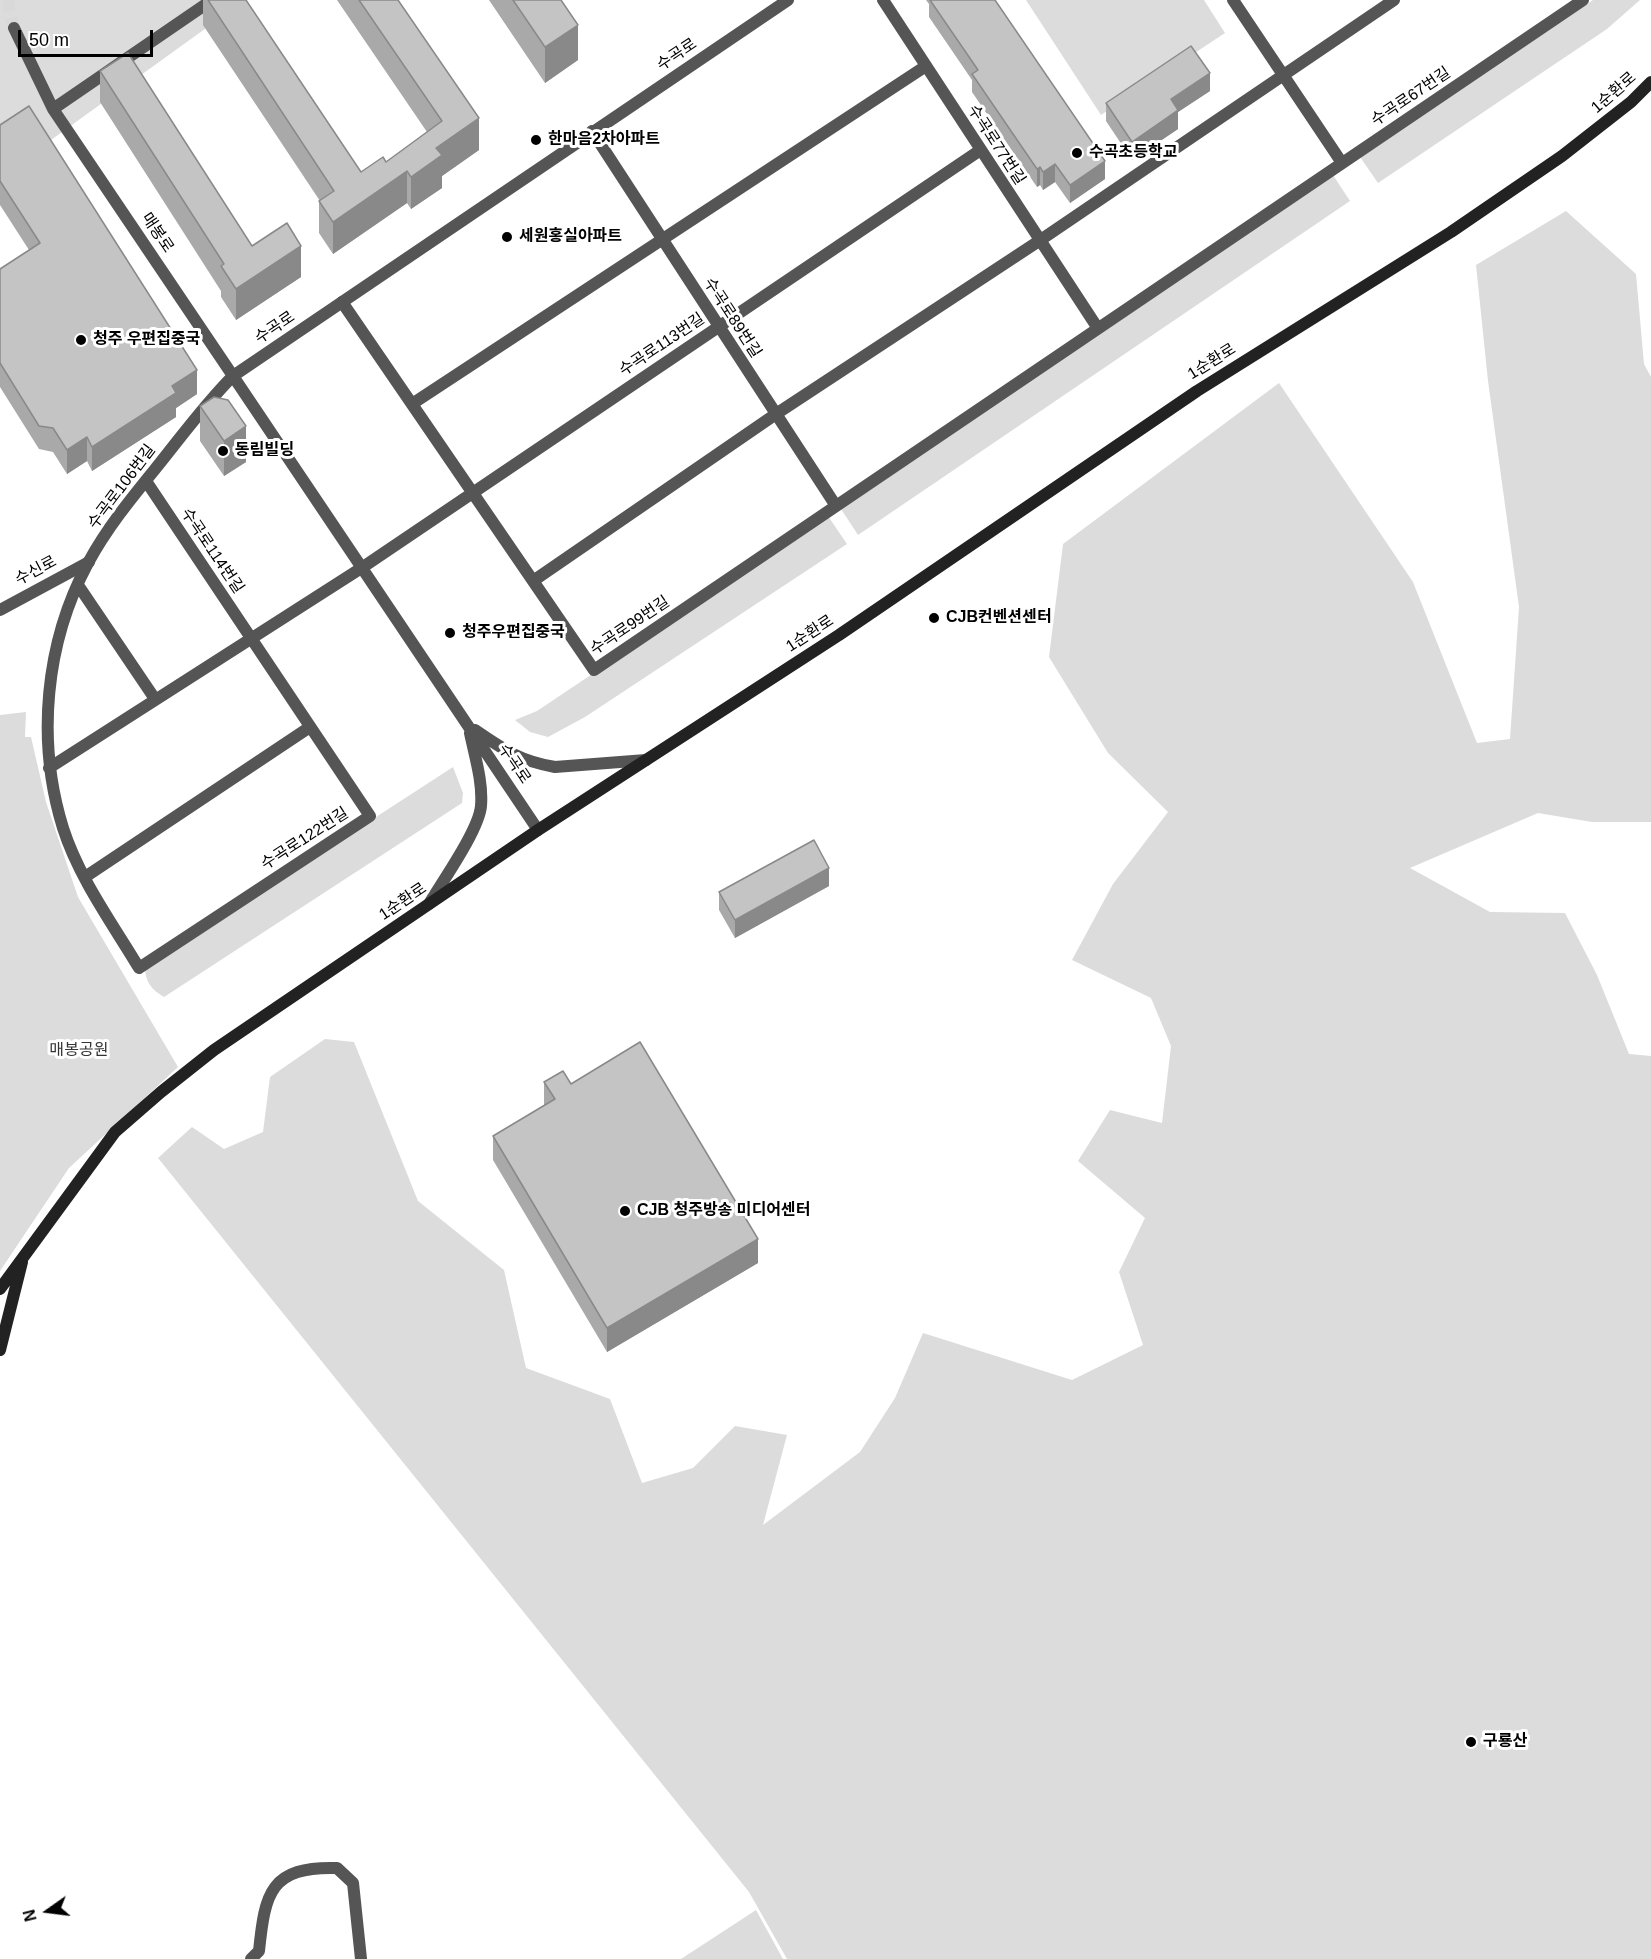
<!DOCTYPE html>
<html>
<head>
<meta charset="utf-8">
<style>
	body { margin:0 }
	#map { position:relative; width:1651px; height:1959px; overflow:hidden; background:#fff; font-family:Helvetica,sans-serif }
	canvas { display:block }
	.north { position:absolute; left:18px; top:1881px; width:60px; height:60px; -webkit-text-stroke:4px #fff; paint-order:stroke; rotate:256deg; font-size:16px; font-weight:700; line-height:24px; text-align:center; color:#000 }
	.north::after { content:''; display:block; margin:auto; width:21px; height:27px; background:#000; clip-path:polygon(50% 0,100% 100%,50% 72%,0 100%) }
	.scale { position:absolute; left:18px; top:30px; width:135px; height:27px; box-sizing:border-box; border:3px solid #000; border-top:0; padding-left:8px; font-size:18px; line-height:21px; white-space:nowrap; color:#000; -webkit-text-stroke:4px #fff; paint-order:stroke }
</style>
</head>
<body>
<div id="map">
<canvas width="1651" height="1959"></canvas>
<div class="north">N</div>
<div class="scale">50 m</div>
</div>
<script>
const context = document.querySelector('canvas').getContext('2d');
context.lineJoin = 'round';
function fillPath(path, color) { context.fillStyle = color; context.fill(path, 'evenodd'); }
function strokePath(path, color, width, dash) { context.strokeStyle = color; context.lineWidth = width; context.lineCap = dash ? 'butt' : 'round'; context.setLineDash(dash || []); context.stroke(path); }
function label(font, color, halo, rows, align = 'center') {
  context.font = font + ' Helvetica,"Noto Sans KR",sans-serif'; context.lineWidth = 6; context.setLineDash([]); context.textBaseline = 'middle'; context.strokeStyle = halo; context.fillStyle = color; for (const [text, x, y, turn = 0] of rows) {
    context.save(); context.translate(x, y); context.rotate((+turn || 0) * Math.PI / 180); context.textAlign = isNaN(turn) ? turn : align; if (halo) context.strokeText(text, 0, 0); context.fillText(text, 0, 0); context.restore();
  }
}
const green = new Path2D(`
	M 0,0 L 245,0 L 51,140 L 0,157 Z
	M 1026,0 L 1204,0 L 1225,33 L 1101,115 Z
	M 1593,0 L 1640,0 L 1607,29 L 1378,183 L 1360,157 Z
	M 1333,175 L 1350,201 L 858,535 L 841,509 Z
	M 1566,211 L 1636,274 L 1644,364 L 1651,377 L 1651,822 L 1592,822 L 1538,813 L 1410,868 L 1490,912 L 1565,913 L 1597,975 L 1629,1054 L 1651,1056 L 1651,1959 L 787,1959 L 749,1892 L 158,1158 L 192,1127 L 224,1149 L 263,1132 L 270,1077 L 325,1039 L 354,1042 L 418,1201 L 504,1270 L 526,1368 L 610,1399 L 642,1483 L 693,1468 L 735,1426 L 787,1435 L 763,1525 L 860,1452 L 895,1398 L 923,1333 L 1072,1380 L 1143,1345 L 1119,1272 L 1145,1218 L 1078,1161 L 1110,1110 L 1162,1123 L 1171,1046 L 1151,998 L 1072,960 L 1113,884 L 1168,812 L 1108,753 L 1049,657 L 1063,544 L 1279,383 L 1413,582 L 1477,743 L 1510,739 L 1519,607 L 1488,381 L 1476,265 Z
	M 828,516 L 847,544 L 585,717 L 548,737 L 530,732 L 515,720 L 537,711 Z
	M 26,712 L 25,737 L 31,737 L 46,802 L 78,897 L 178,1067 L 69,1168 L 0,1271 L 0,715 Z
	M 453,767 L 463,793 L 462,803 L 164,997 C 152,990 145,982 145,967 Z
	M 756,1910 L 783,1959 L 681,1959 Z`);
const minorTunnel = new Path2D(`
	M 7,0 L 14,28`);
const minor = new Path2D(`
	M 883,0 L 1097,327
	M 1233,0 L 1342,163
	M 14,28 L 53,109 L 233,376 C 206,403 184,433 160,463 C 134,495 108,526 88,563 C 45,643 36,741 63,828 C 79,878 112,923 139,968 L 370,816 L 146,481
	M 53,109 L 212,0
	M 592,131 L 836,506
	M 342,302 L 594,670 L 1583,0
	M 412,404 L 926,66
	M 533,581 L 776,414 L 1039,241 L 1394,0
	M 78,585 L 155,699
	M 49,768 L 363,567 L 979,151
	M 85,877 L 310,727
	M 251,1959 L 259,1951 C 265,1893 270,1866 337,1868 L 353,1883 L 361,1959`);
const tertiary = new Path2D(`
	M 0,610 L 89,562
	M 475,730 C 504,750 520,761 555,767 L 646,760
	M 538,830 L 233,376 L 788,0
	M 429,904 C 442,882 479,830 481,806 C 483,782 475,757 470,733`);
const secondary = new Path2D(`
	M 0,1289 L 115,1132 L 161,1092 L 214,1050 L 538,830 L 839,635 L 1197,391 L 1451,232 L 1562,156 L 1631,102 L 1651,82
	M 0,1350 L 22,1262`);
const wall = new Path2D(`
	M 203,0 L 246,0 L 361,172 L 386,162 L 427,132 L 337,0 L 398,0 L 479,150 L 442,176 L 442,188 L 411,209 L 407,203 L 333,254 L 319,233 L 319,201 L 320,201 L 203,25 Z
	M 489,0 L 561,0 L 578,60 L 545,83 Z
	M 926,0 L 995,0 L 1105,179 L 1070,203 L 1055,182 L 1043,190 L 1040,185 L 1037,187 L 972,92 L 972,80 L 929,17 L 929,4 Z
	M 100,71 L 252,246 L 301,277 L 236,320 L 221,297 L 221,291 L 100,102 Z
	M 1210,91 L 1178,112 L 1178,129 L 1132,160 L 1106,121 L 1106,103 Z
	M 0,125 L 197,394 L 176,408 L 176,417 L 92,471 L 87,461 L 67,474 L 53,452 L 39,449 L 0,387 L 0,269 L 29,250 L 0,205 Z
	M 200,406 L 246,462 L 224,476 L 200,441 Z
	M 829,886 L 735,938 L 719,910 L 719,892 Z
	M 544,1082 L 571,1084 L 758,1263 L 607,1352 L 493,1160 L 493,1136 L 544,1105 Z`);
const shadedWall = new Path2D(`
	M 578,25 L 578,60 L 545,83 L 545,47 Z
	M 1210,73 L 1210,91 L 1178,112 L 1178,129 L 1132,160 L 1132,142 L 1171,99 Z
	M 479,118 L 479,150 L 442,176 L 442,188 L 411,209 L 411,177 L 436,148 Z
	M 1105,161 L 1105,179 L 1070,203 L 1070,185 Z
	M 1055,164 L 1055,182 L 1043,190 L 1043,172 Z
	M 1040,167 L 1040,185 L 1037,187 L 1037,169 Z
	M 407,171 L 407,203 L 333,254 L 333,222 Z
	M 301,246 L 301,277 L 236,320 L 236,289 Z
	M 197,370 L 197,394 L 176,408 L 176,417 L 92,471 L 92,447 L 172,386 Z
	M 246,426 L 246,462 L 224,476 L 224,441 Z
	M 87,437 L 87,461 L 67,474 L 67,450 Z
	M 829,868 L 829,886 L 735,938 L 735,920 Z
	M 758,1239 L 758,1263 L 607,1352 L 607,1328 Z`);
const building = new Path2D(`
	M 208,0 L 246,0 L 361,172 L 383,157 L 386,162 L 442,121 L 359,0 L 398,0 L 479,118 L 436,148 L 442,155 L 411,177 L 407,171 L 333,222 L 319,201 L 334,191 Z
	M 513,0 L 561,0 L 578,25 L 545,47 Z
	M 930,0 L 995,0 L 1105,161 L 1070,185 L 1055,164 L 1043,172 L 1040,167 L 1037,169 L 972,74 L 978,70 Z
	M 1191,46 L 1210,73 L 1171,99 L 1178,110 L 1132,142 L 1106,103 Z
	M 128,53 L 252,246 L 287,223 L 301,246 L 236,289 L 221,266 L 224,264 L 100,71 Z
	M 29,106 L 197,370 L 172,386 L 176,393 L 92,447 L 87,437 L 67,450 L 53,428 L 39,426 L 0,363 L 0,269 L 40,243 L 0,181 L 0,125 Z
	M 214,397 L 228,400 L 246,426 L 224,441 L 200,406 Z
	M 814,840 L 829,868 L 735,920 L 719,892 Z
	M 640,1042 L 758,1239 L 607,1328 L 493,1136 L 555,1099 L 544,1082 L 563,1071 L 571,1084 Z`);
const markers = [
	[536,140,6,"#000"],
	[1077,153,6,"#000"],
	[507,237,6,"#000"],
	[81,340,6,"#000"],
	[223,451,6,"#000"],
	[934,618,6,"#000"],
	[450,633,6,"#000"],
	[625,1211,6,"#000"],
	[1471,1742,6,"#000"]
];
const streetNames = [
	["수곡로",677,55,-34],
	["1순환로",1614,93,-41],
	["수곡로67번길",1411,97,-34],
	["수곡로77번길",996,145,57],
	["매봉로",157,233,56],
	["수곡로89번길",732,318,57],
	["수곡로",275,328,-34],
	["수곡로113번길",662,345,-34],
	["1순환로",1212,362,-32],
	["수곡로106번길",122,487,-53],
	["수곡로114번길",212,551,56],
	["수신로",36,571,-28],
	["수곡로99번길",630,626,-34],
	["1순환로",810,634,-33],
	["수곡로",514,764,56],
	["수곡로122번길",305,839,-33],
	["1순환로",403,902,-34]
];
const poiNames = [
	["한마음2차아파트",548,140],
	["수곡초등학교",1089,153],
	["세원홍실아파트",519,237],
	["청주 우편집중국",93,340],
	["동림빌딩",235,451],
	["CJB컨벤션센터",946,618],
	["청주우편집중국",462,633],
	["CJB 청주방송 미디어센터",637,1211],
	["구룡산",1483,1742]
];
const parkNames = [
	["매봉공원",79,1051]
];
fillPath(green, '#dcdcdc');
strokePath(minorTunnel, '#d9d9d9', 12, [12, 6]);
strokePath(minor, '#555', 12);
strokePath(tertiary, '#555', 12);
strokePath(secondary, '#222', 12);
fillPath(wall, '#a9a9a9');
fillPath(shadedWall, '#898989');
fillPath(building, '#c4c4c4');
strokePath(building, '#898989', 1.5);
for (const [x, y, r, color] of markers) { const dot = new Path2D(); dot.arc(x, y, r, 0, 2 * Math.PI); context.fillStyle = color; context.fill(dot); strokePath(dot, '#fff', 2); }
label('16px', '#000', '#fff', streetNames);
label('bold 16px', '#000', '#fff', poiNames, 'left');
label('16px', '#333', '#fff', parkNames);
</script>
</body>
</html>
